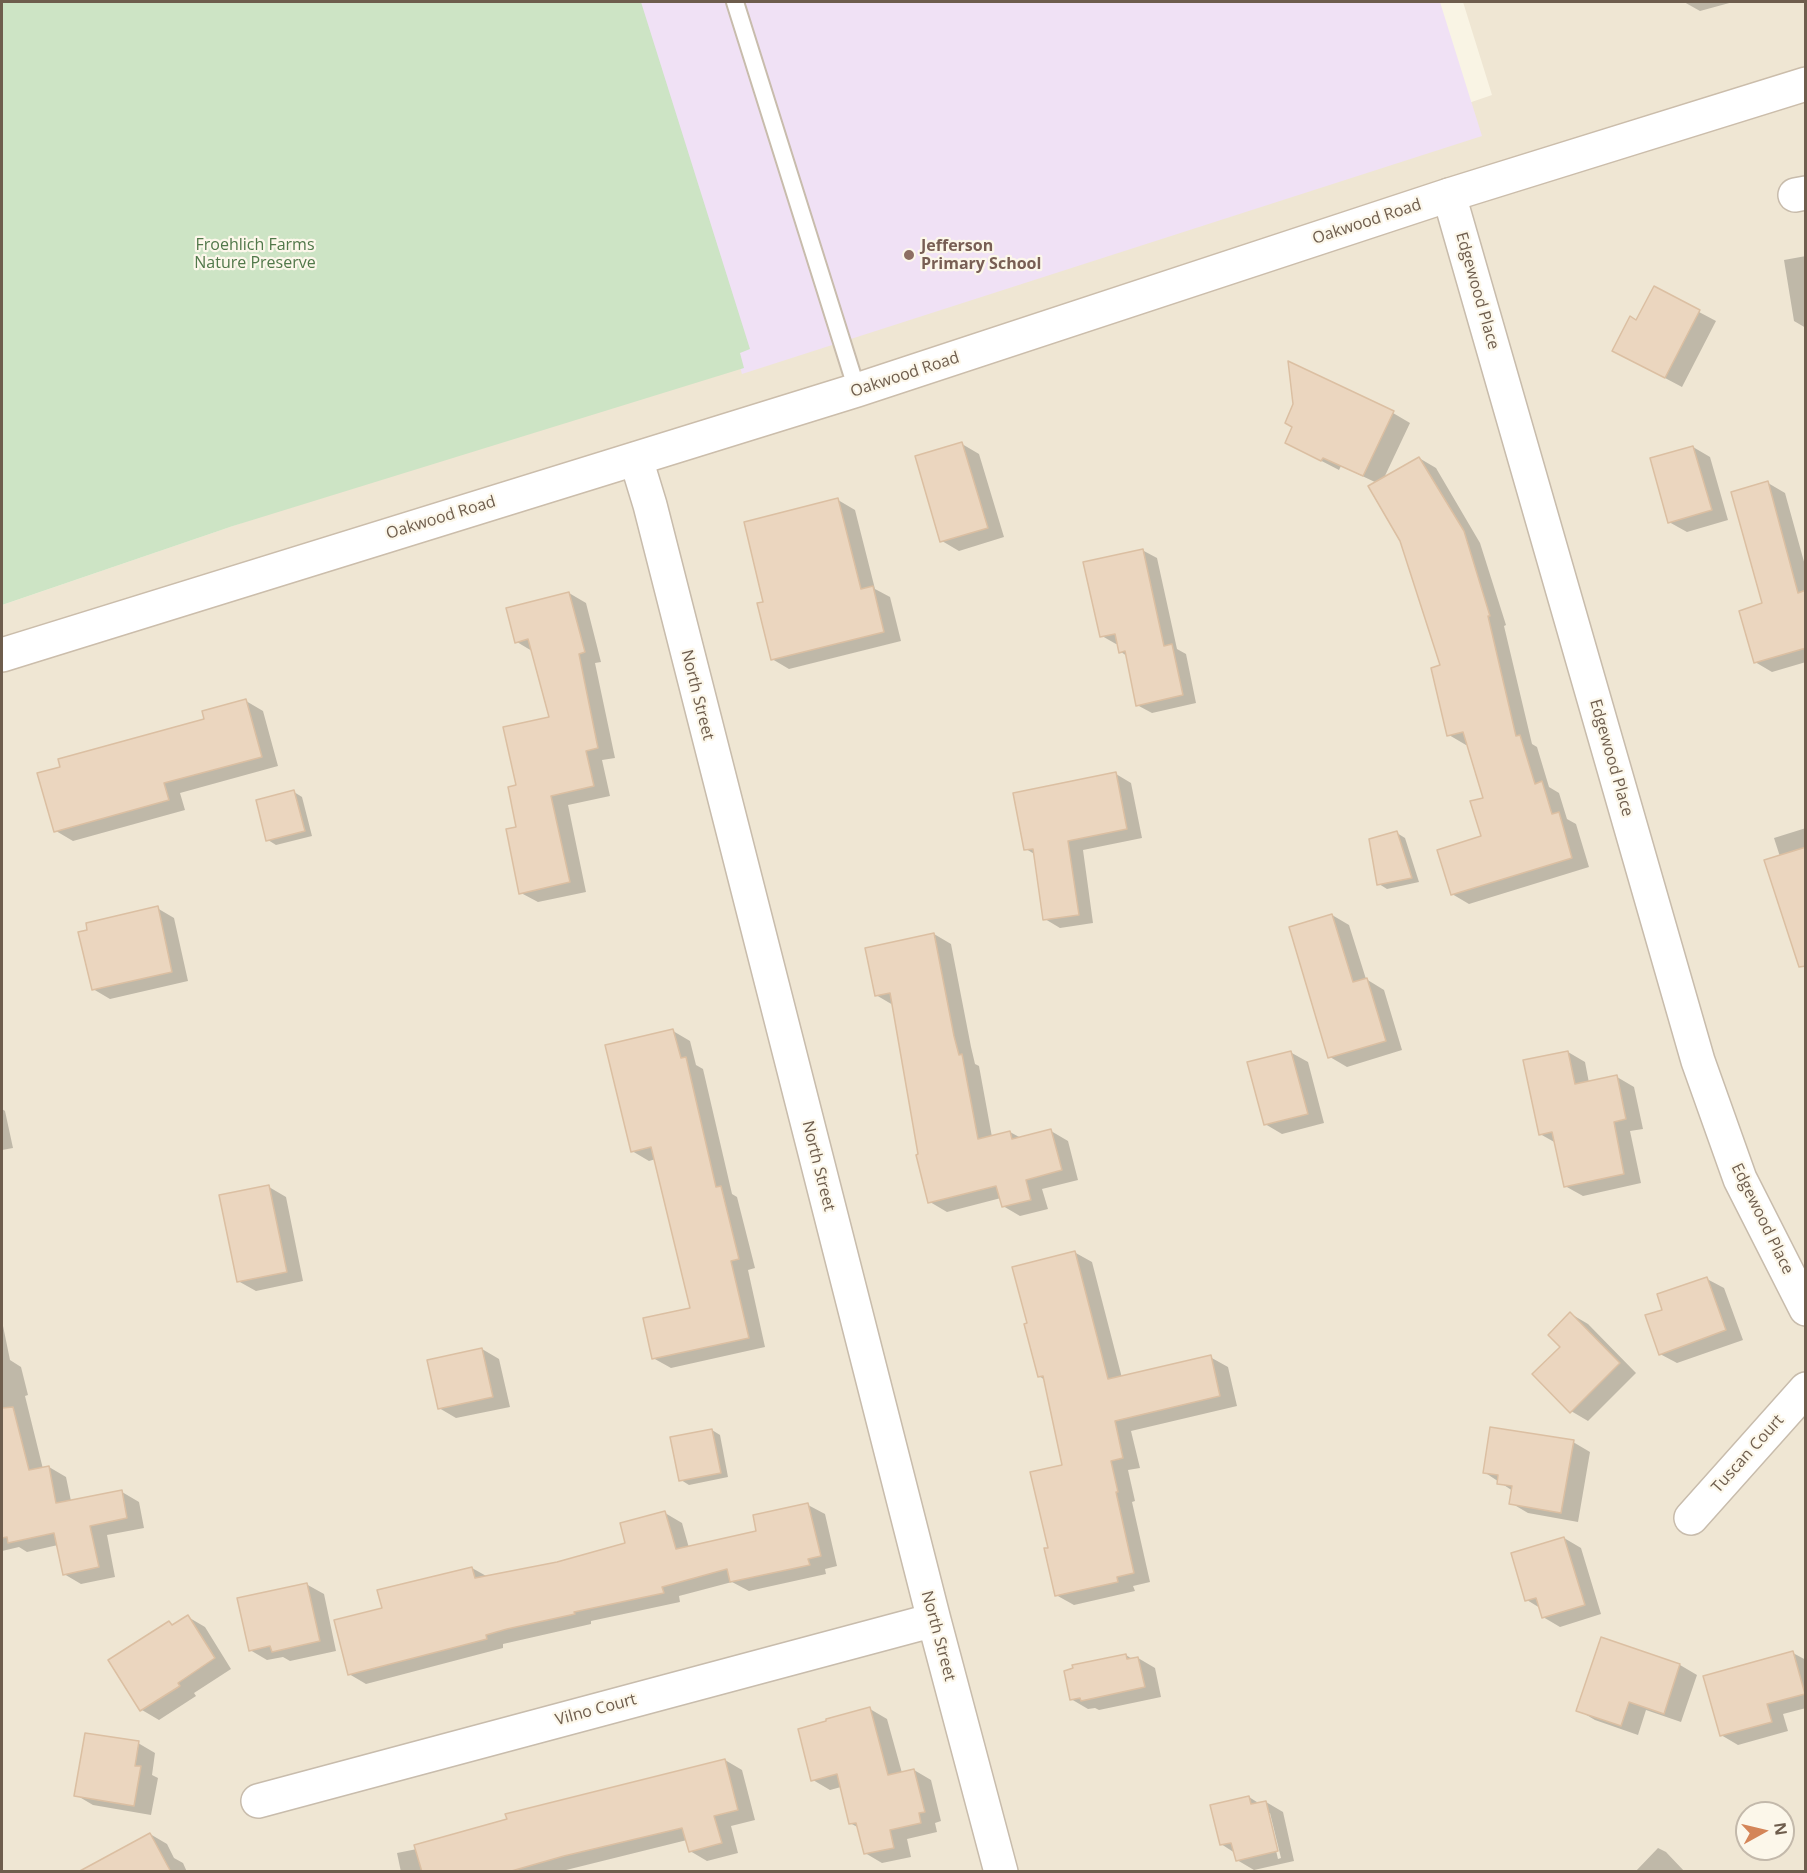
<!DOCTYPE html>
<html>
<head>
<meta charset="utf-8">
<style>
	body { margin:0 }
	#map { position:relative; width:1807px; height:1873px; overflow:hidden; background:#f9f4e4; font-family:"Open Sans",sans-serif }
	canvas { display:block }
	.frame { position:absolute; inset:0; border:3px solid #6e5d4d; pointer-events:none }
	.north { position:absolute; left:1735px; top:1801px; width:60px; height:60px; box-sizing:border-box; background:#fcf7ea; border:2px solid #c3b9ab; border-radius:50%; rotate:82deg; font-size:16px; font-weight:700; line-height:24px; text-align:center; color:#6e5d4d }
	.north::after { content:''; display:block; margin:auto; width:21px; height:27px; background:#d48558; clip-path:polygon(50% 0,100% 100%,50% 72%,0 100%) }
</style>
</head>
<body>
<div id="map">
<canvas width="1807" height="1873"></canvas>
<div class="frame"></div>
<div class="north">N</div>
</div>
<script>
const context = document.querySelector('canvas').getContext('2d');
context.lineJoin = 'round';
function fillPath(path, color) { context.fillStyle = color; context.fill(path, 'evenodd'); }
function strokePath(path, color, width, dash) { context.strokeStyle = color; context.lineWidth = width; context.lineCap = dash ? 'butt' : 'round'; context.setLineDash(dash || []); context.stroke(path); }
function label(font, color, halo, rows, align = 'center') {
  context.font = font + ' "Open Sans",sans-serif'; context.lineWidth = 4.5; context.setLineDash([]); context.textBaseline = 'middle'; context.strokeStyle = halo; context.fillStyle = color; for (const [text, x, y, turn = 0] of rows) {
    context.save(); context.translate(x, y); context.rotate((+turn || 0) * Math.PI / 180); context.textAlign = isNaN(turn) ? turn : align; if (halo) context.strokeText(text, 0, 0); context.fillText(text, 0, 0); context.restore();
  }
}
const residential = new Path2D(`
	M 1463,2 L 1805,2 L 1805,1871 L 2,1871 L 2,605 L 1492,95 ZM 1747,1813 L 1783,1813 L 1783,1849 L 1747,1849 Z`);
const education = new Path2D(`
	M 630,2 L 1440,2 L 1482,136 L 742,374 Z`);
const green = new Path2D(`
	M 2,2 L 641,2 L 750,349 L 740,353 L 744,368 L 233,526 L 2,605 Z`);
const shadow = new Path2D(`
	M 1684,2 L 1733,2 L 1700,11 Z
	M 1806,256 L 1806,328 L 1794,321 L 1784,260 Z
	M 1699,312 L 1716,321 L 1682,387 L 1631,360 L 1637,322 Z
	M 1393,413 L 1410,423 L 1383,480 L 1419,458 L 1436,468 L 1480,543 L 1506,625 L 1504,626 L 1532,744 L 1537,747 L 1549,787 L 1559,793 L 1567,819 L 1576,824 L 1589,867 L 1469,904 L 1452,894 L 1482,837 L 1485,799 L 1468,744 L 1466,745 L 1449,735 L 1442,666 L 1401,540 L 1377,483 L 1341,466 L 1339,470 L 1287,443 Z
	M 962,444 L 979,454 L 1004,537 L 959,551 L 942,541 Z
	M 1693,447 L 1710,457 L 1728,520 L 1687,532 L 1669,522 Z
	M 1768,483 L 1785,493 L 1806,569 L 1806,662 L 1772,672 L 1755,662 L 1764,604 Z
	M 838,500 L 855,510 L 875,589 L 890,597 L 901,641 L 789,669 L 772,659 L 765,603 Z
	M 1142,550 L 1157,558 L 1177,649 L 1186,654 L 1196,703 L 1152,713 L 1137,705 L 1127,656 L 1121,652 L 1119,644 L 1116,644 L 1102,636 Z
	M 569,593 L 586,603 L 601,662 L 595,663 L 615,758 L 602,760 L 610,796 L 568,805 L 586,892 L 538,902 L 521,893 L 517,787 L 551,718 L 532,651 L 517,642 Z
	M 246,701 L 263,711 L 278,766 L 180,793 L 185,810 L 73,841 L 56,831 L 206,720 Z
	M 1116,774 L 1131,783 L 1142,838 L 1083,850 L 1093,923 L 1060,928 L 1045,919 L 1036,855 L 1026,849 Z
	M 294,792 L 302,797 L 312,836 L 276,845 L 268,840 Z
	M 1806,828 L 1806,938 L 1774,838 Z
	M 1397,833 L 1405,838 L 1419,882 L 1387,889 L 1379,884 Z
	M 157,908 L 174,918 L 188,981 L 110,999 L 93,989 Z
	M 1332,915 L 1349,925 L 1366,979 L 1384,990 L 1402,1050 L 1347,1067 L 1330,1057 Z
	M 934,934 L 951,944 L 971,1047 L 975,1064 L 979,1066 L 992,1137 L 1010,1132 L 1021,1138 L 1051,1131 L 1068,1141 L 1078,1180 L 1042,1189 L 1048,1209 L 1020,1216 L 1003,1206 L 1001,1198 L 947,1212 L 930,1202 L 893,1005 L 876,995 Z
	M 673,1031 L 690,1041 L 696,1065 L 703,1069 L 732,1194 L 737,1197 L 755,1268 L 748,1270 L 765,1347 L 671,1368 L 653,1358 L 692,1309 L 656,1159 L 649,1161 L 632,1151 Z
	M 1290,1052 L 1308,1062 L 1324,1123 L 1282,1134 L 1265,1124 Z
	M 1568,1052 L 1585,1062 L 1589,1083 L 1617,1077 L 1634,1087 L 1643,1129 L 1630,1131 L 1641,1183 L 1583,1196 L 1565,1186 L 1556,1143 L 1540,1134 Z
	M 2,1109 L 5,1111 L 13,1148 L 2,1150 Z
	M 269,1187 L 286,1197 L 303,1281 L 256,1291 L 238,1281 Z
	M 1074,1252 L 1092,1262 L 1122,1378 L 1210,1357 L 1228,1367 L 1237,1406 L 1131,1431 L 1140,1468 L 1128,1470 L 1135,1501 L 1132,1502 L 1150,1582 L 1133,1586 L 1135,1591 L 1074,1605 L 1056,1595 L 1049,1549 L 1064,1466 L 1045,1380 L 1039,1376 L 1029,1325 Z
	M 1707,1279 L 1724,1288 L 1743,1340 L 1677,1363 L 1660,1354 L 1664,1310 Z
	M 1571,1314 L 1588,1324 L 1636,1373 L 1588,1421 L 1571,1411 L 1562,1347 Z
	M 2,1321 L 10,1360 L 21,1367 L 28,1395 L 25,1396 L 43,1469 L 49,1467 L 66,1477 L 71,1501 L 122,1492 L 139,1502 L 144,1528 L 107,1535 L 115,1577 L 81,1584 L 64,1574 L 58,1545 L 27,1552 L 19,1547 L 2,1551 Z
	M 482,1349 L 499,1359 L 510,1407 L 456,1418 L 439,1408 Z
	M 712,1430 L 720,1435 L 728,1477 L 689,1485 L 681,1480 Z
	M 1573,1442 L 1590,1452 L 1578,1522 L 1528,1513 L 1511,1503 L 1513,1491 L 1484,1472 Z
	M 808,1505 L 825,1514 L 837,1566 L 825,1569 L 826,1574 L 749,1591 L 732,1582 L 679,1596 L 680,1602 L 591,1621 L 591,1624 L 503,1644 L 503,1648 L 366,1684 L 349,1674 L 383,1609 L 472,1568 L 488,1577 L 557,1563 L 627,1544 L 665,1513 L 682,1523 L 689,1548 L 758,1532 Z
	M 1564,1538 L 1581,1548 L 1601,1614 L 1560,1627 L 1543,1617 L 1540,1608 L 1527,1600 Z
	M 306,1584 L 324,1594 L 336,1651 L 290,1661 L 283,1657 L 267,1660 L 250,1650 Z
	M 188,1617 L 205,1627 L 231,1669 L 194,1693 L 196,1696 L 159,1720 L 142,1710 L 169,1623 L 174,1626 Z
	M 1602,1639 L 1680,1665 L 1697,1675 L 1681,1722 L 1646,1710 L 1638,1735 L 1595,1720 L 1578,1710 Z
	M 1793,1653 L 1806,1660 L 1806,1708 L 1783,1714 L 1788,1731 L 1738,1745 L 1721,1735 Z
	M 1126,1655 L 1132,1659 L 1138,1658 L 1155,1668 L 1161,1697 L 1099,1710 L 1095,1708 L 1088,1709 L 1071,1699 Z
	M 870,1709 L 887,1719 L 902,1773 L 914,1770 L 931,1780 L 941,1821 L 935,1823 L 937,1832 L 907,1839 L 911,1857 L 882,1863 L 865,1853 L 859,1828 L 850,1823 L 841,1787 L 830,1790 L 813,1780 Z
	M 138,1743 L 155,1753 L 152,1775 L 158,1778 L 151,1815 L 93,1805 L 76,1795 Z
	M 725,1760 L 742,1770 L 755,1820 L 731,1826 L 738,1853 L 707,1861 L 690,1851 L 687,1840 L 558,1872 L 401,1872 L 397,1853 L 417,1849 L 508,1820 Z
	M 1249,1797 L 1260,1804 L 1266,1802 L 1283,1812 L 1294,1861 L 1254,1870 L 1237,1860 L 1235,1853 L 1221,1844 ZM 1267,1813 L 1270,1813 L 1281,1858 L 1278,1859 Z
	M 150,1834 L 167,1844 L 174,1858 L 183,1863 L 187,1872 L 112,1872 Z
	M 1658,1848 L 1666,1852 L 1685,1872 L 1635,1872 Z`);
const building = new Path2D(`
	M 1654,286 L 1700,310 L 1665,378 L 1612,351 L 1630,316 L 1636,320 Z
	M 1288,361 L 1394,411 L 1363,476 L 1323,458 L 1321,461 L 1285,443 L 1292,427 L 1285,423 L 1293,404 Z
	M 962,442 L 988,528 L 940,542 L 915,456 Z
	M 1693,446 L 1712,510 L 1668,523 L 1650,458 Z
	M 1419,457 L 1464,531 L 1490,616 L 1488,616 L 1516,736 L 1520,735 L 1535,784 L 1542,781 L 1552,814 L 1559,812 L 1572,858 L 1451,895 L 1437,850 L 1481,836 L 1470,801 L 1483,798 L 1463,732 L 1447,736 L 1431,668 L 1440,665 L 1400,541 L 1368,486 Z
	M 1768,481 L 1798,593 L 1806,590 L 1806,648 L 1754,663 L 1739,611 L 1762,603 L 1731,492 Z
	M 838,498 L 861,589 L 873,586 L 884,632 L 771,660 L 757,603 L 763,602 L 744,522 Z
	M 1143,549 L 1164,646 L 1172,644 L 1183,695 L 1136,706 L 1125,651 L 1119,653 L 1115,634 L 1100,637 L 1083,562 Z
	M 569,592 L 585,652 L 579,654 L 598,748 L 586,751 L 594,786 L 551,796 L 570,882 L 519,894 L 506,829 L 516,827 L 508,787 L 516,785 L 503,727 L 549,717 L 528,639 L 515,643 L 506,608 Z
	M 246,699 L 262,757 L 164,783 L 169,800 L 54,832 L 37,773 L 60,767 L 58,759 L 204,719 L 202,711 Z
	M 1116,772 L 1127,829 L 1068,841 L 1079,915 L 1043,920 L 1033,849 L 1024,850 L 1013,793 Z
	M 294,790 L 305,831 L 266,841 L 256,800 Z
	M 1397,831 L 1412,878 L 1377,885 L 1369,839 Z
	M 1806,847 L 1806,966 L 1799,967 L 1764,860 Z
	M 158,906 L 172,972 L 92,990 L 78,932 L 87,930 L 86,923 Z
	M 1332,914 L 1353,982 L 1367,978 L 1386,1041 L 1328,1058 L 1289,927 Z
	M 934,933 L 954,1036 L 959,1055 L 962,1054 L 978,1139 L 1010,1131 L 1012,1139 L 1051,1129 L 1062,1170 L 1026,1180 L 1031,1200 L 1002,1207 L 996,1186 L 928,1203 L 916,1155 L 918,1154 L 890,993 L 875,996 L 865,948 Z
	M 673,1029 L 681,1058 L 686,1057 L 716,1187 L 721,1186 L 739,1259 L 731,1261 L 749,1338 L 652,1359 L 643,1318 L 690,1308 L 651,1147 L 631,1152 L 605,1045 Z
	M 1291,1051 L 1308,1114 L 1264,1125 L 1247,1062 Z
	M 1568,1051 L 1575,1084 L 1617,1075 L 1626,1119 L 1614,1122 L 1624,1174 L 1564,1187 L 1552,1132 L 1539,1135 L 1523,1060 Z
	M 269,1185 L 287,1272 L 237,1282 L 219,1195 Z
	M 1075,1251 L 1108,1379 L 1211,1355 L 1220,1396 L 1115,1421 L 1123,1458 L 1111,1461 L 1118,1492 L 1116,1492 L 1134,1573 L 1117,1577 L 1118,1582 L 1055,1596 L 1044,1548 L 1048,1548 L 1030,1472 L 1062,1465 L 1043,1376 L 1038,1377 L 1024,1324 L 1027,1323 L 1012,1267 Z
	M 1707,1277 L 1726,1330 L 1659,1355 L 1645,1315 L 1662,1310 L 1657,1294 Z
	M 1570,1312 L 1620,1363 L 1570,1413 L 1532,1374 L 1560,1347 L 1548,1335 Z
	M 482,1348 L 493,1397 L 438,1409 L 427,1360 Z
	M 13,1407 L 29,1470 L 49,1466 L 56,1503 L 122,1490 L 127,1518 L 90,1526 L 99,1567 L 63,1575 L 54,1533 L 8,1543 L 7,1537 L 2,1538 L 2,1408 Z
	M 1490,1427 L 1574,1440 L 1561,1513 L 1509,1504 L 1512,1486 L 1497,1484 L 1498,1475 L 1483,1473 Z
	M 712,1429 L 721,1473 L 679,1481 L 670,1437 Z
	M 808,1503 L 821,1556 L 808,1559 L 810,1565 L 730,1582 L 727,1569 L 662,1587 L 664,1593 L 574,1612 L 575,1614 L 507,1629 L 486,1635 L 487,1639 L 348,1675 L 334,1620 L 382,1608 L 377,1590 L 472,1567 L 475,1578 L 557,1562 L 625,1543 L 620,1523 L 665,1511 L 676,1549 L 756,1531 L 753,1515 Z
	M 1564,1537 L 1585,1605 L 1542,1618 L 1536,1598 L 1525,1601 L 1511,1553 Z
	M 307,1583 L 320,1641 L 272,1652 L 270,1646 L 249,1651 L 237,1598 Z
	M 188,1615 L 215,1658 L 178,1683 L 180,1686 L 140,1711 L 108,1660 L 169,1621 L 172,1625 Z
	M 1601,1637 L 1680,1664 L 1664,1714 L 1629,1702 L 1621,1726 L 1576,1711 Z
	M 1793,1651 L 1805,1694 L 1767,1704 L 1772,1722 L 1720,1736 L 1703,1676 Z
	M 1126,1654 L 1127,1659 L 1138,1657 L 1145,1687 L 1081,1701 L 1080,1698 L 1070,1700 L 1064,1671 L 1073,1668 L 1072,1665 Z
	M 870,1707 L 888,1775 L 914,1769 L 925,1812 L 919,1813 L 921,1823 L 890,1830 L 894,1848 L 864,1854 L 856,1823 L 849,1824 L 837,1774 L 811,1781 L 798,1729 L 826,1721 L 826,1719 Z
	M 85,1733 L 139,1741 L 135,1766 L 141,1766 L 134,1806 L 74,1796 Z
	M 725,1759 L 738,1810 L 714,1816 L 722,1843 L 689,1852 L 682,1828 L 564,1856 L 508,1872 L 422,1872 L 414,1845 L 507,1819 L 505,1814 Z
	M 1249,1796 L 1251,1804 L 1266,1801 L 1278,1851 L 1236,1861 L 1231,1843 L 1220,1845 L 1210,1805 Z
	M 150,1833 L 171,1872 L 78,1872 Z`);
const lane = new Path2D(`
	M 735,2 L 857,390`);
const street = new Path2D(`
	M 1449,195 L 1698,1061 L 1740,1179 L 1806,1309
	M 1795,195 L 1806,193
	M 636,459 L 650,505 L 934,1620 L 1001,1872
	M 1691,1518 L 1806,1389
	M 258,1801 L 934,1620`);
const secondary = new Path2D(`
	M 2,655 L 857,390 L 1449,195 L 1806,84`);
const markers = [
	[909,255,6,"#8d6e63"]
];
const streetNames = [
	["Oakwood Road",1367,222,-18],
	["Edgewood Place",1477,291,74],
	["Oakwood Road",905,375,-18],
	["Oakwood Road",441,518,-17],
	["North Street",697,695,76],
	["Edgewood Place",1611,758,74],
	["North Street",818,1166,76],
	["Edgewood Place",1762,1219,64],
	["Tuscan Court",1748,1454,-48],
	["North Street",938,1636,75],
	["Vilno Court",596,1710,-15]
];
const parkNames = [
	["Froehlich Farms",255,245],
	["Nature Preserve",255,263]
];
const educationNames = [
	["Jefferson",921,246],
	["Primary School",921,264]
];
fillPath(residential, '#efe6d3');
fillPath(education, '#f0e1f5');
fillPath(green, '#cde4c5');
fillPath(shadow, '#0003');
fillPath(building, '#ebd6bf');
strokePath(building, '#dbbfa2', 1.5);
strokePath(lane, '#c8bcac', 20);
strokePath(street, '#c8bcac', 36);
strokePath(secondary, '#cbbdab', 36);
strokePath(lane, '#fff', 16);
strokePath(street, '#fff', 33);
strokePath(secondary, '#fff', 33);
for (const [x, y, r, color] of markers) { const dot = new Path2D(); dot.arc(x, y, r, 0, 2 * Math.PI); context.fillStyle = color; context.fill(dot); strokePath(dot, '#fcf7ea', 2); }
label('16px', '#6e5d4d', '#fcf7ea', streetNames);
label('16px', '#51784a', '#fcf7ea', parkNames);
label('bold 16px', '#785e54', '#fcf7ea', educationNames, 'left');
</script>
</body>
</html>
